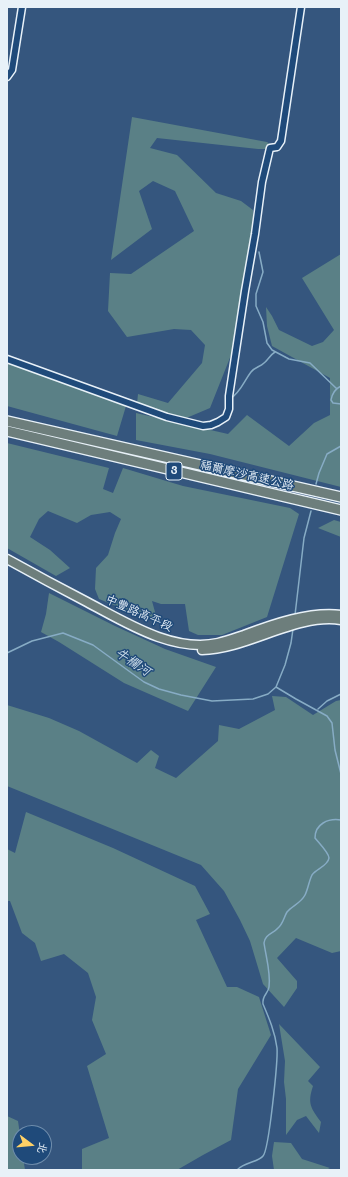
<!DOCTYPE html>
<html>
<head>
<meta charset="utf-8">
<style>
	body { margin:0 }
	#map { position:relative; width:348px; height:1177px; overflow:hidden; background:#35567e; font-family:Mali,"LXGW WenKai TC",sans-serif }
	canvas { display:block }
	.frame { position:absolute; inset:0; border:8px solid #e8f1f8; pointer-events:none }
	.north { position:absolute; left:12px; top:1125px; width:40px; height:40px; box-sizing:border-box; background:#1f4a7a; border:1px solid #6f8dac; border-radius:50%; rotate:106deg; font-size:11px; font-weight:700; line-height:16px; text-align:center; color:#e8f1f8 }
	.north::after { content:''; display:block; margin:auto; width:14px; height:18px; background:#ffd166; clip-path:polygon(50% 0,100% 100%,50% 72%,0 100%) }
</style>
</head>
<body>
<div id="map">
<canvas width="348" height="1177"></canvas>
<div class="frame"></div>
<div class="north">北</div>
</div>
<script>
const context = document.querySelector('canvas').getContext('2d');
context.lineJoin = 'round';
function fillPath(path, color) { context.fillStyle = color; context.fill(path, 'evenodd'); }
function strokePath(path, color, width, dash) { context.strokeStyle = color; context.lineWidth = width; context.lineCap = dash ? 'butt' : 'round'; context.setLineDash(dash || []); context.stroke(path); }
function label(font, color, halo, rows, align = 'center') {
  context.font = font + ' Mali,"LXGW WenKai TC",sans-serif'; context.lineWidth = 3; context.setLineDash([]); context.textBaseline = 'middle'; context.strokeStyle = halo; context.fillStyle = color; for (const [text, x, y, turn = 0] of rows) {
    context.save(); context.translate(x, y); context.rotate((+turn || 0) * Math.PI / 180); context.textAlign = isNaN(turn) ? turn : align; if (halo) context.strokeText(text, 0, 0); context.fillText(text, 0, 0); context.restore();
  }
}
const green = new Path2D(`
	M 132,117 L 267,142 L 276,149 L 258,149 L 157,138 L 150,148 L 177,155 L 216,193 L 241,201 L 253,210 L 253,242 L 237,340 L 210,408 L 184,419 L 137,404 L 138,394 L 168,403 L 202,363 L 205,345 L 191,330 L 174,329 L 127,337 L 108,311 L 110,273 L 131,274 L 194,231 L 175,191 L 153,181 L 139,191 L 152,229 L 111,260 Z
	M 341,254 L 341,487 L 210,454 L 136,440 L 136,413 L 228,434 L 247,415 L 289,446 L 314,423 L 330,415 L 330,378 L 272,346 L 267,326 L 266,307 L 272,316 L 279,330 L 312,346 L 323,342 L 334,330 L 302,278 Z
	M 7,363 L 116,400 L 126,406 L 117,436 L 7,406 Z
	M 7,443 L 109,468 L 103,489 L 113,493 L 123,468 L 183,486 L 290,508 L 299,514 L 267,617 L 222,635 L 198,635 L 189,631 L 185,604 L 161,604 L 152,601 L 158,623 L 99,599 L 95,589 L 96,568 L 108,555 L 115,533 L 121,519 L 110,512 L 91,515 L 77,523 L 48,511 L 39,519 L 30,537 L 50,550 L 70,568 L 56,576 L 7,548 Z
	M 334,520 L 341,522 L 341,537 L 318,528 Z
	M 49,593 L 115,626 L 165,649 L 216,667 L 188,711 L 124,683 L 59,642 L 41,632 L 46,614 Z
	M 272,696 L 286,697 L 313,715 L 336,701 L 341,700 L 341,951 L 332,953 L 296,938 L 277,958 L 297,981 L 297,988 L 284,1007 L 263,984 L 250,941 L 240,920 L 224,891 L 201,865 L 7,786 L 7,705 L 49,718 L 79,731 L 137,763 L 151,750 L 159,756 L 155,768 L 176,778 L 218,741 L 219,725 L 239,729 L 275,710 Z
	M 26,812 L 113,848 L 195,886 L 210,914 L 196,920 L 227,987 L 237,987 L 259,997 L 271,1035 L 238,1089 L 231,1140 L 203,1155 L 177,1170 L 82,1170 L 82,1149 L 109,1138 L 87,1066 L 106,1054 L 92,1020 L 96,997 L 88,973 L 64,954 L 41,961 L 35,943 L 22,933 L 10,901 L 7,901 L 7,849 L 15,853 Z
	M 279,1024 L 320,1067 L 308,1081 L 313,1086 C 307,1104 311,1108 321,1122 L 319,1133 L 306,1116 L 297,1120 L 286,1135 L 286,1099 L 284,1082 L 285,1061 Z
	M 7,1116 L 18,1121 L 20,1135 L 20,1157 L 23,1157 L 25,1170 L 7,1170 Z
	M 274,1142 L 291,1143 L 302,1159 L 330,1168 L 326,1170 L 274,1170 L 272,1156 Z`);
const stream = new Path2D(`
	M 259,252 L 263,272 L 256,294 L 256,306 L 263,322 L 267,343 L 272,350 L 289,359 L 310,363 L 337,389
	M 341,386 C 335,389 332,394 331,400 L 333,403 L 341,404
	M 230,399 C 241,392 244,381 251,372 C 255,367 260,367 264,363 C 268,360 270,355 275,352
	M 316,484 L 319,473 L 327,454 L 341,446
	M 295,615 L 304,538 L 311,511
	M 7,653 L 32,641 L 63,633 L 93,645 L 144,682 L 159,689 L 181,695 L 212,701 L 253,699 L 268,694 L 276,687 L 285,665 L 291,643 L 293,629
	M 276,687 L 296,699 L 327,716 L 332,723 L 335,750 L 341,774
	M 318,709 L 327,701 L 341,694
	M 237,1170 C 244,1162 259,1162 263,1156 C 269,1150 278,1060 277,1048 C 275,1032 269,1018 263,1004 C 262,995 268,994 269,987 C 271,973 266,957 264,943 C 265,934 273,934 278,928 C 283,924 284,917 287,912 C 292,906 301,903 305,895 C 308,889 309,881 312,875 C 316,869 328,866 329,858 C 329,853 318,842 315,838 C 315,824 328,818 341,820`);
const minor = new Path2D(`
	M 7,77 L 12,70 L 22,7
	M 7,359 L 167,417 L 203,426 L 211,425 L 218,422 L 226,417 L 229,409 L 229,396 L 245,291 L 255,234 L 262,182 L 270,148 L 277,147 L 281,141 L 301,7`);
const major = new Path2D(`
	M 7,559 C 34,574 60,588 87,602 C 125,622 173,653 218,643 C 227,641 235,638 244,635 C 273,624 310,611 341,615
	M 202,650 C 248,649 296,613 341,620`);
const highway = new Path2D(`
	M 7,421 L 341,497
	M 7,431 L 341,510`);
const shields = [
	[174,471,16]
];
const shieldNames = [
	["3",174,471]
];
const streetNames = [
	["福爾摩沙高速公路",247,475,13],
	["中豐路高平段",139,613,24]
];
const waterNames = [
	["牛欄河",133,662,34]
];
fillPath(green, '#5a8086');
strokePath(stream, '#87acc5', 1.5);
strokePath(minor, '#e8f1f8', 9);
strokePath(major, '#e8f1f8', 11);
strokePath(highway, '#e8f1f8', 12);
strokePath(minor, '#1f4a7a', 6);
strokePath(major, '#6d7e7c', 8);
strokePath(highway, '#6d7e7c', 9);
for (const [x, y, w] of shields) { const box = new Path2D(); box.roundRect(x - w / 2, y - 9, w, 18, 3); context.fillStyle = '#1f4a7a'; context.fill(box); strokePath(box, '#e8f1f8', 1); }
label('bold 11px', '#e8f1f8', null, shieldNames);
label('12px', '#e8f1f8', '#1f4a7a', streetNames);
label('italic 13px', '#d0e0eb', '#1f4a7a', waterNames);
</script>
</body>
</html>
